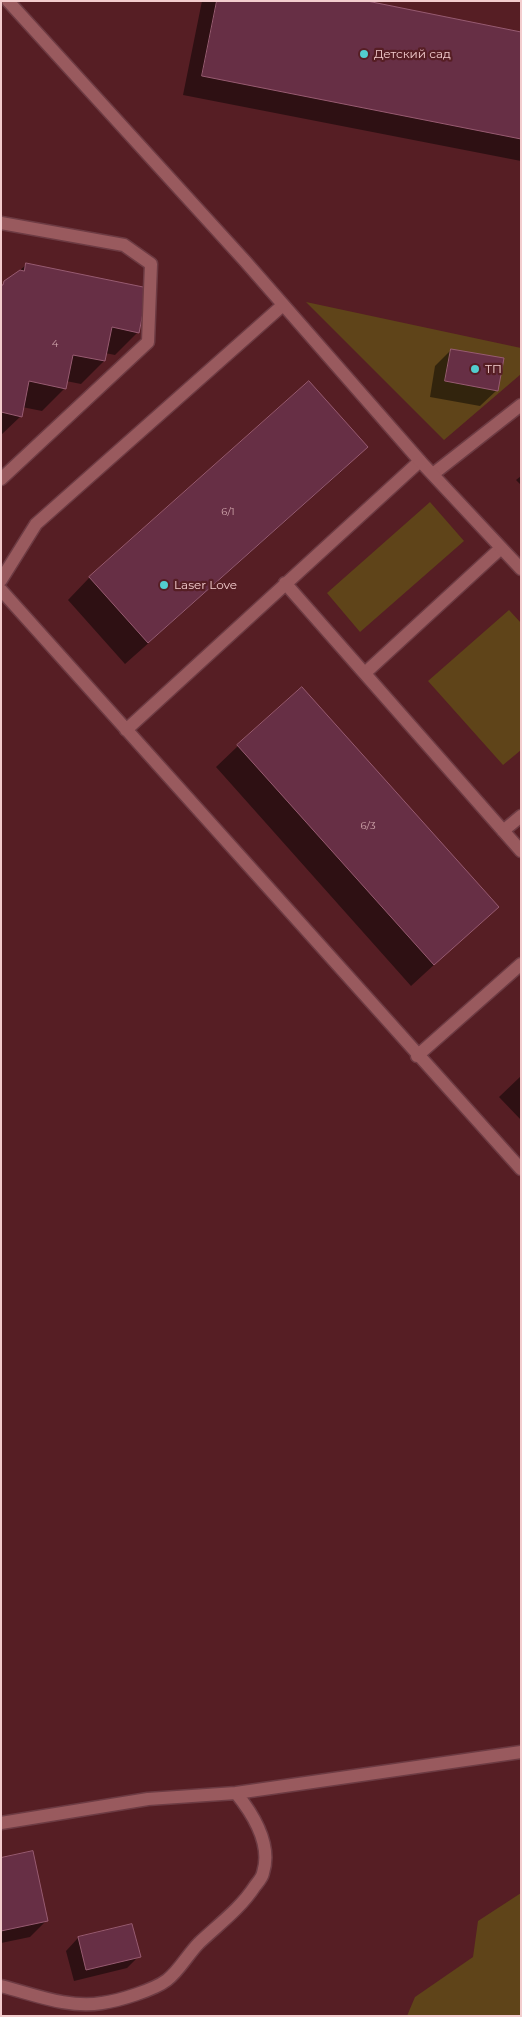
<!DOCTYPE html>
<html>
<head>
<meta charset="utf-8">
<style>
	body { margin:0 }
	#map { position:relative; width:522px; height:2017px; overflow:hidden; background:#561e24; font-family:Montserrat,sans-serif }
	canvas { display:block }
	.frame { position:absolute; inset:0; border:2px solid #f3cdce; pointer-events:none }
</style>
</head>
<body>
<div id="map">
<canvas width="522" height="2017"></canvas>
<div class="frame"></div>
</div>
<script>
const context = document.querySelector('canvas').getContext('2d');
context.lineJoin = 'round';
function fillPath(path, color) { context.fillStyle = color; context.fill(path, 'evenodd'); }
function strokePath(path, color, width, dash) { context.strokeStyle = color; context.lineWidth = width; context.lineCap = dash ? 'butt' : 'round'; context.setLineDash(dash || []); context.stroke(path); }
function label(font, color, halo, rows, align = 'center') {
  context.font = font + ' Montserrat,sans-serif'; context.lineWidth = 4.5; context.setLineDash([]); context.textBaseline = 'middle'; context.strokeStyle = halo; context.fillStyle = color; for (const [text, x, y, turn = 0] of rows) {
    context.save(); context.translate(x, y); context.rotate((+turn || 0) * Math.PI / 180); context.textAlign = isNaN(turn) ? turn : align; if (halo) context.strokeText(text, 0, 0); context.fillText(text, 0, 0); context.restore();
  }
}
const green = new Path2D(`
	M 306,302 L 521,348 L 521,374 L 444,440 Z
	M 430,502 L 464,541 L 360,632 L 327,593 Z
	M 509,610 L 521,623 L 521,750 L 503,765 L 428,681 Z
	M 521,1893 L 521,2016 L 407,2016 L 415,1997 L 473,1957 L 478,1921 Z`);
const shadow = new Path2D(`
	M 202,1 L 360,1 L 521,33 L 521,161 L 183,95 Z
	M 26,265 L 138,332 L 115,355 L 105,353 L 104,361 L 81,384 L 66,381 L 65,388 L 42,411 L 22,407 L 21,416 L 1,435 L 1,286 Z
	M 451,350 L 497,390 L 480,406 L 430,397 L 435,366 Z
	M 308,383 L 366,447 L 344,469 L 125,664 L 68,600 L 89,578 Z
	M 521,476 L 521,485 L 516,480 Z
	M 238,746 L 497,907 L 411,986 L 216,767 Z
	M 521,1076 L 521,1120 L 499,1097 Z
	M 1,1859 L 47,1920 L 30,1937 L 1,1943 Z
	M 78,1938 L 139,1956 L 127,1968 L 74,1981 L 66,1951 Z`);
const building = new Path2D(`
	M 217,1 L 367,1 L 521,32 L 521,139 L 202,76 Z
	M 26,263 L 148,288 L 139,333 L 112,327 L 105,361 L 73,355 L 66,389 L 29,381 L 22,417 L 1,412 L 1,285 L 3,285 L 4,281 L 20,270 L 24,271 Z
	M 451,349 L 504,358 L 498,391 L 445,381 Z
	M 309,381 L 368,447 L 148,643 L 89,577 Z
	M 302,687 L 499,907 L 434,965 L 237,745 Z
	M 33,1851 L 48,1921 L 1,1931 L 1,1858 Z
	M 132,1924 L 141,1957 L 86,1970 L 78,1937 Z`);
const lane = new Path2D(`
	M 1,223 L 124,245 L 151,264 L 148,342 L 1,479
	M 433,474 L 521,405
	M 1,580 L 36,524 L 283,305
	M 285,583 L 521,851
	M 1,590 L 521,1169
	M 365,673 L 501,548
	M 126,730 L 420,461
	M 503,831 L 521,816
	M 417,1056 L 521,964
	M 236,1793 L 521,1752
	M 1,1823 L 148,1799 L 236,1793 C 253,1814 272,1845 263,1873 C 262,1878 258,1882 255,1886 C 240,1909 219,1924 199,1943 C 188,1954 179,1971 167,1980 C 154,1990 118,2001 102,2003 C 69,2009 33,1994 1,1986`);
const street = new Path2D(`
	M 8,1 L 245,261 L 420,461 L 521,569`);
const markers = [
	[364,54,5,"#52cdce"],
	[475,369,5,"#52cdce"],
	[164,585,5,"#52cdce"]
];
const numberNames = [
	["4",55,344],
	["6/1",228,512],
	["6/3",368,826]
];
const poiNames = [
	["Детский сад",374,54],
	["ТП",485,369],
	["Laser Love",174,585]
];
fillPath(green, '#5f4419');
fillPath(shadow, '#0007');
fillPath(building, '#672f45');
strokePath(building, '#975b71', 1);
strokePath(lane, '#6d3b43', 15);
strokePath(street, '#6d3b43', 15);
strokePath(lane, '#995a5e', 12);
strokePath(street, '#995a5e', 12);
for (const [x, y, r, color] of markers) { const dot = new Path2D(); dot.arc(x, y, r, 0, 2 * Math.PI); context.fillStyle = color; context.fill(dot); strokePath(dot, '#561e24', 2); }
label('10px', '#d0a6ac', null, numberNames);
label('12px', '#f3cdce', '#561e24', poiNames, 'left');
</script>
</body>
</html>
